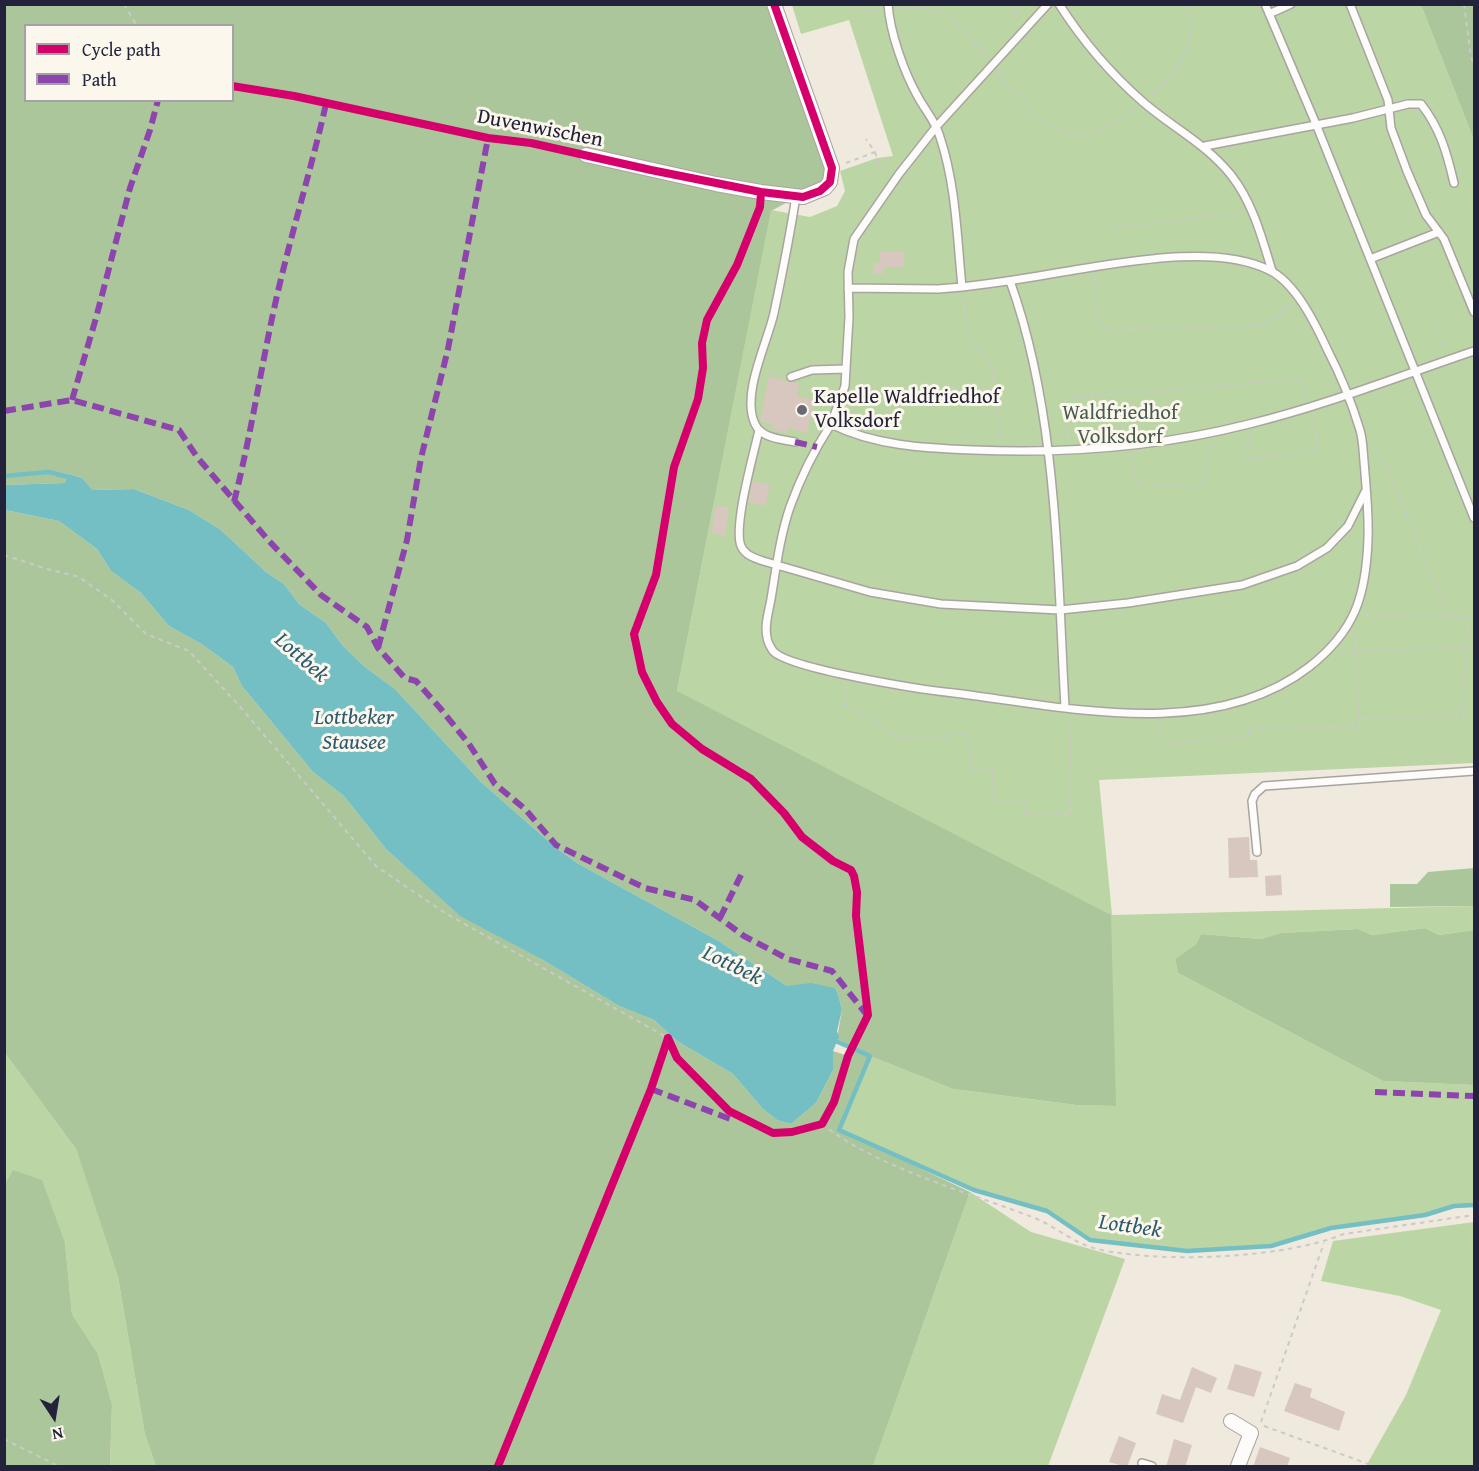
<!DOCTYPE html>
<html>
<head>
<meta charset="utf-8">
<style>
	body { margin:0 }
	#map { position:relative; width:1479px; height:1471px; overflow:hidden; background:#f0e9de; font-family:"Gentium Book Plus",serif }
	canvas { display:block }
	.frame { position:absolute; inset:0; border:6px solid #22223b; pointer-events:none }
	.legend { position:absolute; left:24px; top:24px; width:210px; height:78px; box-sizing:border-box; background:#fbf7ec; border:2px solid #a4a2a5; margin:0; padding:8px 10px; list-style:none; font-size:18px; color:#22223b }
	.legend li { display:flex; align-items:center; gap:12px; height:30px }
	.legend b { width:30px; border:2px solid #a4a2a5 }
	.north { position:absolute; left:24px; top:1387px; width:60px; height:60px; -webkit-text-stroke:4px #fbf7ec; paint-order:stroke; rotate:168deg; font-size:16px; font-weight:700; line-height:24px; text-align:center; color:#22223b }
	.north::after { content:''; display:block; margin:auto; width:21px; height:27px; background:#22223b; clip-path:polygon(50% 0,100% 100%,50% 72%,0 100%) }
</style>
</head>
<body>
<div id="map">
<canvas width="1479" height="1471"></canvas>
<div class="frame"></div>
<ul class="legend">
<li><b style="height:8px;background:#d6006c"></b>Cycle path</li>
<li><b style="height:8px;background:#8e44ad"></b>Path</li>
</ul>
<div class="north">N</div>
</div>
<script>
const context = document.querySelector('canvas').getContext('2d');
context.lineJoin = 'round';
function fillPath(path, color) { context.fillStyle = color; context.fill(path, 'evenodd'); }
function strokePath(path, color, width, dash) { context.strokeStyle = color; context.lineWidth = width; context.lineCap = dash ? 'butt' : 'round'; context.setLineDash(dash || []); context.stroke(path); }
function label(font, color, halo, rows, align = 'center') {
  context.font = font + ' "Gentium Book Plus",serif'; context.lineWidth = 6; context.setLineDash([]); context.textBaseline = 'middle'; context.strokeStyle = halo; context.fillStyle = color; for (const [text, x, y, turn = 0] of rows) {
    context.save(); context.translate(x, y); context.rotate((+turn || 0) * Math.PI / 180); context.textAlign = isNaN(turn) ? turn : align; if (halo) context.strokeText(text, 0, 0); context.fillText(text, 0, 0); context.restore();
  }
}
const green = new Path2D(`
	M 792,5 L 1421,5 L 1474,140 L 1474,763 L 1099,780 L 1112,915 L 1474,906 L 1474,930 L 1439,935 L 1425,928 L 1372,935 L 1358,929 L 1281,933 L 1261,939 L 1201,934 L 1196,944 L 1175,959 L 1178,973 L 1383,1081 L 1474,1085 L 1474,1204 L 1454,1206 L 1425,1215 L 1331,1228 L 1271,1246 L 1187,1251 L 1090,1240 L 1047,1211 L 974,1190 L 839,1130 L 870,1056 L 953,1089 L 1076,1105 L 1116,1106 L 677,691 L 771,210 L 810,217 L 837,206 L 845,191 L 840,171 L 877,158 L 893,156 L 849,20 L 801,34 Z
	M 5,1053 L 76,1149 L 118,1277 L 145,1435 L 156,1466 L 110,1466 L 112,1404 L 98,1354 L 72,1314 L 65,1243 L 5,1186 Z
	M 970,1192 L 1031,1232 L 1125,1259 L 1117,1281 L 1048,1466 L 873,1466 Z
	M 1474,1222 L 1474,1466 L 1366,1466 L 1406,1395 L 1441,1310 L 1400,1296 L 1321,1281 L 1333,1241 Z`);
const forest = new Path2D(`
	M 4,5 L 766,5 L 828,165 L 824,178 L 814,188 L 771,211 L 677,691 L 1111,915 L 1116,1106 L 1076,1105 L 953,1089 L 870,1056 L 839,1130 L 970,1192 L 873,1466 L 156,1466 L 145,1435 L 118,1277 L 76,1149 L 5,1053 L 5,510 L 59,521 L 97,549 L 111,571 L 141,593 L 169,626 L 203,645 L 233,667 L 242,686 L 313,772 L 344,796 L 386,849 L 457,913 L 543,960 L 619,1006 L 654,1020 L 677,1041 L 733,1074 L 762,1108 L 777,1120 L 791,1124 L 816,1103 L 833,1070 L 833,1051 L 848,1056 L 852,1048 L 860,1051 L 837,1039 L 842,1010 L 838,994 L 835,988 L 787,986 L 717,940 L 577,863 L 555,847 L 481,782 L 395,689 L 365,667 L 343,646 L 326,623 L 299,604 L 284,584 L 266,572 L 221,530 L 189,510 L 134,489 L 93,490 L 82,478 L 69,474 L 66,483 L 5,485 ZM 26,26 L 232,26 L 232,100 L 26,100 Z
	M 1421,5 L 1474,5 L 1474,140 Z
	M 1474,868 L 1474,906 L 1390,907 L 1390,884 L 1417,884 L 1428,872 Z
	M 1425,928 L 1439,935 L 1474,930 L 1474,1085 L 1383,1081 L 1178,973 L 1175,959 L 1196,944 L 1201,934 L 1261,939 L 1281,933 L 1358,929 L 1372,935 Z
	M 13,1170 L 42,1180 L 65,1243 L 72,1314 L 98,1354 L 112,1404 L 110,1466 L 5,1466 L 4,1186 Z`);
const water = new Path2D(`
	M 69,474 L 82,478 L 93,490 L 134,489 L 189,510 L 221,530 L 266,572 L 284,584 L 299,604 L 326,623 L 343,646 L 365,667 L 395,689 L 481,782 L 555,847 L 577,863 L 717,940 L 787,986 L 811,983 L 835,988 L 838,994 L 842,1010 L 837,1031 L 839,1037 L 833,1051 L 833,1070 L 816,1103 L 791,1124 L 777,1120 L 762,1108 L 733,1074 L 677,1041 L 654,1020 L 619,1006 L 543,960 L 460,916 L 386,849 L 344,796 L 313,772 L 242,686 L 233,667 L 203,645 L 169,626 L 141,593 L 111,571 L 97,549 L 59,521 L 5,510 L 5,485 L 65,483 Z`);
const stream = new Path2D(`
	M 4,476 L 49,472 L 72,478
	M 831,1039 L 870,1056 L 839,1130 L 974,1190 L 1047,1211 L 1090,1240 L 1187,1251 L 1271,1246 L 1331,1228 L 1425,1215 L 1454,1206 L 1474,1205`);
const building = new Path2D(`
	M 879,252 L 904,252 L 904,267 L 884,267 L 884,274 L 873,274 L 873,263 L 880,263 Z
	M 769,376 L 789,382 L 800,383 L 797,396 L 815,400 L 807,433 L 788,428 L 787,433 L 772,429 L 773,424 L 760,421 Z
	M 753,481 L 770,484 L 765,506 L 748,502 Z
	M 716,505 L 729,508 L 725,536 L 711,533 Z
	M 1249,837 L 1250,860 L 1257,860 L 1258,877 L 1229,878 L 1228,838 Z
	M 1281,875 L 1282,895 L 1266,896 L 1265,876 Z
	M 1235,1364 L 1262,1372 L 1254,1397 L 1227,1389 Z
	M 1192,1367 L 1217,1378 L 1211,1393 L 1196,1387 L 1183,1423 L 1156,1414 L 1162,1394 L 1180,1400 Z
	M 1295,1383 L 1312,1389 L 1310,1397 L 1345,1412 L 1339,1431 L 1284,1411 Z
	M 1119,1436 L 1136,1443 L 1127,1467 L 1109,1462 Z
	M 1174,1439 L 1192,1445 L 1185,1467 L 1166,1467 Z
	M 1260,1447 L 1290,1458 L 1287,1467 L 1253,1467 Z`);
const path = new Path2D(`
	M 124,4 L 137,26
	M 848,4 L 858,10 L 880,11
	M 1012,4 L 1019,21
	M 1464,4 L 1471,57 L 1474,66
	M 897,9 C 947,2 956,22 986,57
	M 999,72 C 1012,87 1025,104 1040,118 C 1070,145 1108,134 1136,109
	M 232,86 L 294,96 L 488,138 L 531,143 L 572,152
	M 1151,95 C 1179,69 1201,45 1185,4
	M 875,152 L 879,165 L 889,170
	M 846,163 L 875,152 L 866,139
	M 1113,228 L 1241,213
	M 1095,276 L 1098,320 L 1100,326 L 1111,330 L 1259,325 L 1276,318 L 1290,303
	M 963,297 C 967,331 964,339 991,363 L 997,414 L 1002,440
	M 1433,325 L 1444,349
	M 767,372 L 782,375
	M 916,389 L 994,389
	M 1249,435 L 1247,460 L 1318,450 L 1313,418
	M 1068,438 L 1065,400 L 1073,397 L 1302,379 L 1309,398
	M 1131,454 L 1137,483 L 1202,487 L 1211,443
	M 4,555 L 47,569 L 79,577 L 112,600 L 146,634 L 189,651 L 242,709 L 376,866 L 445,913 L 668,1038
	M 1366,615 L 1448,615 L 1388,468 L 1375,449
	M 1448,615 L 1468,619 L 1467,648 L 1474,648
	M 1341,652 L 1467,648 L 1463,715 L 1359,719
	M 846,686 L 844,704 L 904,739 L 969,734 L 972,770 L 992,769 L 994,801 L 1024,801 L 1025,815 L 1071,814 L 1071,720
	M 1160,723 L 1162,743 L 1248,738 L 1248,729 L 1359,726 L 1355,633
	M 822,1124 C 879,1169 969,1192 1037,1219 C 1053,1226 1068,1238 1085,1245 C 1095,1249 1109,1252 1120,1253 C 1181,1262 1287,1257 1344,1234 L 1474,1215
	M 1261,1422 L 1324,1243
	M 1264,1426 L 1374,1466
	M 4,1439 L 58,1466`);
const service = new Path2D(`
	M 888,4 C 890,33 904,72 918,97 C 925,110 936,122 940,137 C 956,185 957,237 962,287
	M 1059,4 C 1082,40 1111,74 1143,102 C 1173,128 1205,143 1231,175 C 1253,203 1262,238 1272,271
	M 1265,4 L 1316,124 L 1474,518
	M 1350,4 L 1388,100 L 1391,128 L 1407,171 L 1426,215 L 1444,239 L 1474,312
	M 1269,14 L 1291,4
	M 1205,146 L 1353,118 L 1408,104 L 1421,104 C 1440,128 1447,153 1454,183
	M 1370,259 L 1439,232
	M 1010,281 C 1058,414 1057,567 1065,707
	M 848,288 L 938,289 L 962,287 C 996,283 1029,278 1062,272 C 1120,263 1215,243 1269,270 C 1296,283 1316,325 1328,351 C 1341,376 1352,404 1360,430 C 1363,440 1363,451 1364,461 C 1366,487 1369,513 1368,539 C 1366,596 1355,631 1309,667 C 1212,742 1065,707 954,693 C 924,690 789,669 773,651 C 771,648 767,641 767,637 C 764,625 769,611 771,599 C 776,569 780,536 790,507 C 800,479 815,449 831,424 C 875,446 925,448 973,450 C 1066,454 1159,447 1249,424 C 1326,405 1400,376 1474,351
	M 791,377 L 812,370 L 846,369
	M 831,424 L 845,386 L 849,317 L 848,272 L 854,239 L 899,174 L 936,127 L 1048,4
	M 759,430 C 754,453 733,526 741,546 C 745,555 754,558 763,561 L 870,592 L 941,604 L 1060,610 L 1128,603 L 1242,585 L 1297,566 L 1327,548 L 1348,526 L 1365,492
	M 795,442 C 782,439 762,439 755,424 C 741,394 767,344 774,313 C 782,275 790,235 796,196
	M 1257,852 L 1252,801 L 1255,794 L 1264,786 L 1474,771
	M 1142,1463 L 1152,1466`);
const minor = new Path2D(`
	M 586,155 L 716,184 L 761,192 L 803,197 L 825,188 L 830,182 L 832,168 L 774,4
	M 1231,1421 L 1251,1433 L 1238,1466`);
const quiet = new Path2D(`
	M 72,400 L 96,318 L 130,188 L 150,130 L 158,100
	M 4,411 L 72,400 L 179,430 L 197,457 L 269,541 L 321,595 L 367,627 L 378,648 L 405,678 L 416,681 L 440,708 L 469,744 L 495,784 L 525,809 L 556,845 L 645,888 L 695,900 L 744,936 L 788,959 L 832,971 L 866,1014
	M 795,442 L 817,447
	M 234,502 C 251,435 261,367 276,300 C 291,234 311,170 326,104
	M 378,648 L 407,540 L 421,458 L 448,349 L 488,138
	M 720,918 L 742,873
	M 651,1089 L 733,1120
	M 1375,1092 L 1474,1096`);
const cycleway = new Path2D(`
	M 232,86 L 294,96 L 488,138 L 531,143 L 651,170 L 761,192 L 803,197 L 820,191 L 830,182 L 832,168 L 774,4
	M 668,1038 L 677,1058 L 729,1111 L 773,1133 L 792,1132 L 822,1124 L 834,1102 L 848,1056 L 868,1015 L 856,916 L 857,892 L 854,876 L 851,870 L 833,861 L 802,837 L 784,813 L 751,779 L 702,749 L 672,724 L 657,702 L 642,672 L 634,634 L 656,575 L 674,467 L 698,399 L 703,368 L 702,343 L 707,320 L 737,265 L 760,207 L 761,192
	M 498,1466 L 651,1089 L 668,1038`);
const markers = [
	[802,410,6,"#6a6874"]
];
const streetNames = [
	["Duvenwischen",540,129,11]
];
const poiNames = [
	["Kapelle Waldfriedhof",814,398],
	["Volksdorf",814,422]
];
const parkNames = [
	["Waldfriedhof",1120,414],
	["Volksdorf",1120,438]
];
const waterNames = [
	["Lottbek",301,658,41],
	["Lottbeker",354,718],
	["Stausee",354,743],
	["Lottbek",732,966,26],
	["Lottbek",1130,1227,8]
];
fillPath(green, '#bcd5a4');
fillPath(forest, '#acc69c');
fillPath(water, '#73bfc4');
strokePath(stream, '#73bfc4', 4.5);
fillPath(building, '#d7c7be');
strokePath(service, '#a8a4a1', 10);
strokePath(minor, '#a8a4a1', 16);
strokePath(path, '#cbcaca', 2, [4.5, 4.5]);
strokePath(service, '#fdfcfa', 7);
strokePath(minor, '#fdfcfa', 14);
strokePath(quiet, '#8e44ad', 6, [12, 6]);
strokePath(cycleway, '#d6006c', 8);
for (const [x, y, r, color] of markers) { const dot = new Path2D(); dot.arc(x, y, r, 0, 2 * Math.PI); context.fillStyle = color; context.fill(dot); strokePath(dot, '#fbf7ec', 2); }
label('21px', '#22223b', '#fbf7ec', streetNames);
label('21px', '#22223b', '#fbf7ec', poiNames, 'left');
label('21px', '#495b4f', '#fbf7ec', parkNames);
label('italic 22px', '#2d5a6d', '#fbf7ec', waterNames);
</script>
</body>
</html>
